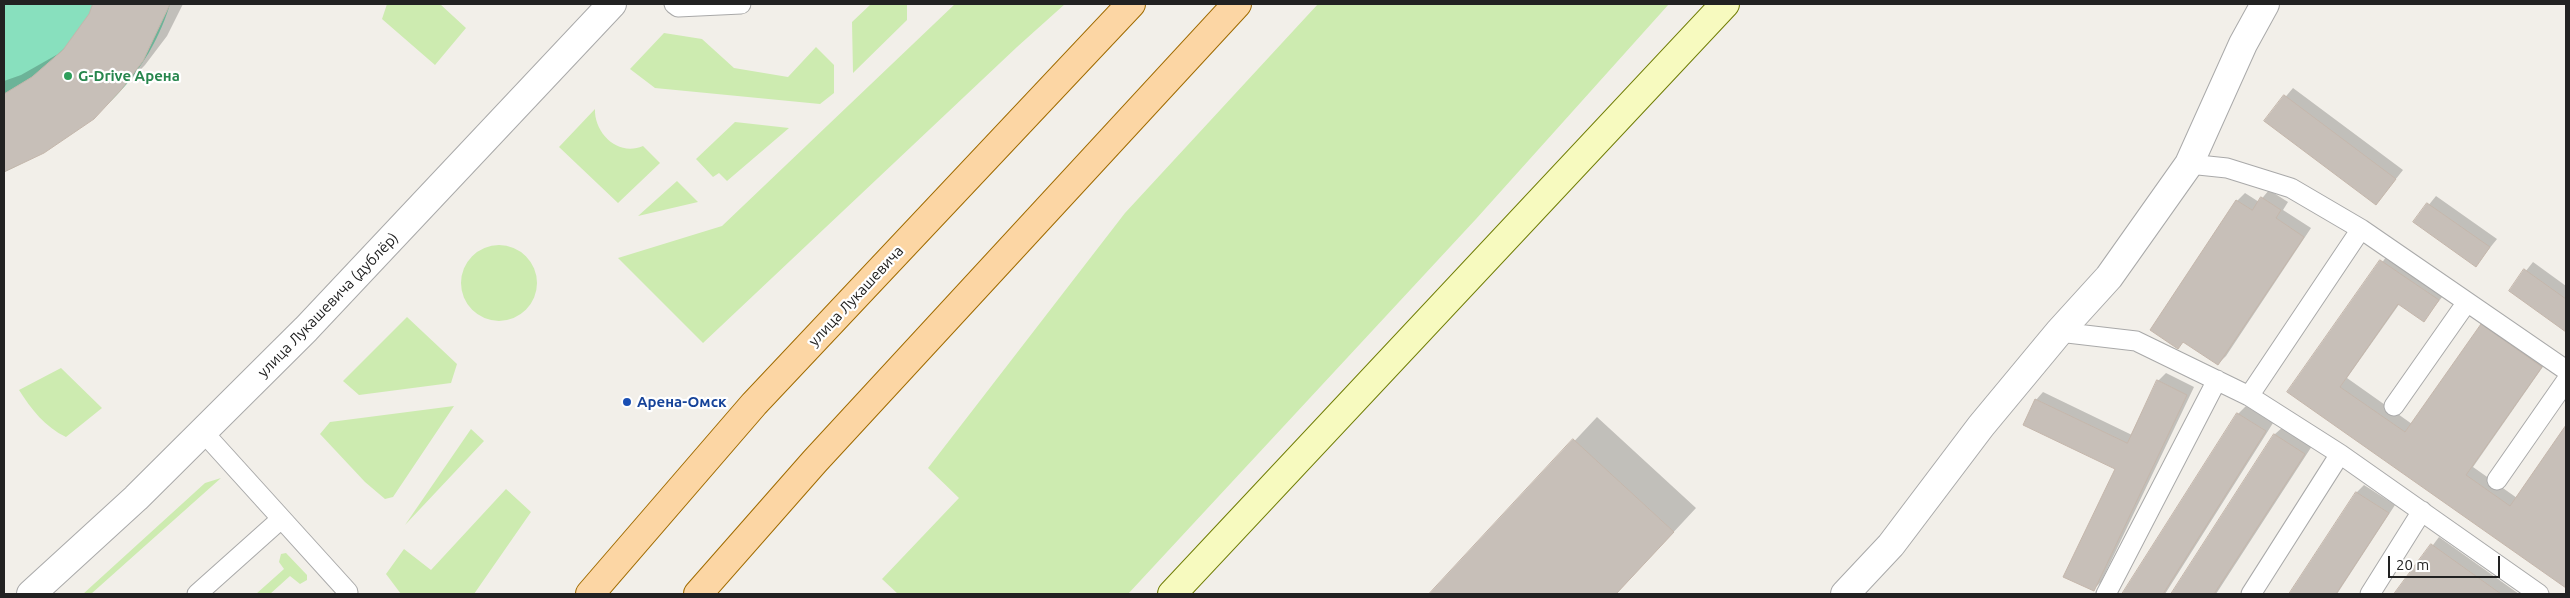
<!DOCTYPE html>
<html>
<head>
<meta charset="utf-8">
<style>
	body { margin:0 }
	#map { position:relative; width:2570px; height:598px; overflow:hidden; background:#f2efe9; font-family:Ubuntu,sans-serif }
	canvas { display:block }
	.frame { position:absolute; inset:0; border:5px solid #222; pointer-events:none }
	.scale { position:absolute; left:2388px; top:556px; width:112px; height:22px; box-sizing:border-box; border:2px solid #222; border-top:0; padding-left:6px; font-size:15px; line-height:18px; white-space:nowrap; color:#222; -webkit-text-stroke:4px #fff; paint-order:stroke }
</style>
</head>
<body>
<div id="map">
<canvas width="2570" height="598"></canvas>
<div class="frame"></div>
<div class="scale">20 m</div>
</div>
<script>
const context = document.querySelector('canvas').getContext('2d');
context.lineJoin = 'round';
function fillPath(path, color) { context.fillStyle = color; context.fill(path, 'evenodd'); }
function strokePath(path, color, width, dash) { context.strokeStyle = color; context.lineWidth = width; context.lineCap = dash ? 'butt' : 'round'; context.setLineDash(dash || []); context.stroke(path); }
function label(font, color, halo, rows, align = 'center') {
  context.font = font + ' Ubuntu,sans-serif'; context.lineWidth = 4.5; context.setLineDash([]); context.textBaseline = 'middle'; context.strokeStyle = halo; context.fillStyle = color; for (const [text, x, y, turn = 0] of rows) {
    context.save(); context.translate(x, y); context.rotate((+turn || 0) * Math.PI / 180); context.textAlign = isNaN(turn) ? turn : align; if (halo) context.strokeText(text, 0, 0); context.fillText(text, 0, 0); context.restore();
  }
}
const grass = new Path2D(`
	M 387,4 L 440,4 L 466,28 L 435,65 L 382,19 Z
	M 871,4 L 907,4 L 907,20 L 853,73 L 852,22 Z
	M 955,4 L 1065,4 L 1017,47 L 703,343 L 618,258 L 722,226 Z
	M 1318,4 L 1669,4 L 1476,219 L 1128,594 L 898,594 L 882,579 L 959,498 L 928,468 L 1125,213 Z
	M 664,33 L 702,39 L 734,68 L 788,77 L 816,47 L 834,65 L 834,93 L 820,104 L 655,88 L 630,69 Z
	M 595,109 C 594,133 618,157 643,146 L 660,163 L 618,203 L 559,147 Z
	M 735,122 L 789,128 L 727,181 L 719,173 L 713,177 L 696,159 Z
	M 677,181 L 698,202 L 638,216 Z
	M461 283a38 38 0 1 1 76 0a38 38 0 1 1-76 0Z
	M 407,317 L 457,364 L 451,383 L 359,395 L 343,381 Z
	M 61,368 L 102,408 L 66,437 C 45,427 31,409 19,390 Z
	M 454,406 L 393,497 L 385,499 L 365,482 L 320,434 L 330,422 Z
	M 471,429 L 484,441 L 405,525 Z
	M 221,478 L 91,594 L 83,594 L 205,483 Z
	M 506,489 L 531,512 L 474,594 L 401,594 L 386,574 L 404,549 L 431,570 Z
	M 286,553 L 307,575 L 307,580 L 300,584 L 290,576 L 270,594 L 256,594 L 284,569 L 279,562 L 281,554 Z`);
const pitch = new Path2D(`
	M 4,4 L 170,4 C 145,87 79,137 4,172 Z`);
const shadow = new Path2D(`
	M 94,4 L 183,4 L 167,36 L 145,65 L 117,94 L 44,152 L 4,171 L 4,81 L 21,75 L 58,54 L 69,44 L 90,14 Z
	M 2293,88 L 2403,170 L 2376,204 L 2266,120 Z
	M 2269,190 L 2288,202 L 2283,210 L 2311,228 L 2226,356 L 2218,364 L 2184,341 L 2178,347 L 2152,330 L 2237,201 L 2245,193 L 2259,202 Z
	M 2436,196 L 2497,239 L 2476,265 L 2415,222 Z
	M 2389,253 L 2446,292 L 2424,320 L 2400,303 L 2347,378 L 2412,424 L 2490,317 L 2549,358 L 2473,467 L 2517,498 L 2566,428 L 2566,587 L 2289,392 Z
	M 2533,262 L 2566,286 L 2566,331 L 2510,291 Z
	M 2166,373 L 2194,387 L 2101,582 L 2093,590 L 2116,468 L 2036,400 L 2043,392 L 2132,435 L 2158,381 Z
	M 2246,406 L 2273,423 L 2165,594 L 2123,594 L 2238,414 Z
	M 1597,417 L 1696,508 L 1616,594 L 1431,594 Z
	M 2283,427 L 2312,446 L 2216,594 L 2172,594 L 2275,434 Z
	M 2364,485 L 2395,505 L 2337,594 L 2291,594 L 2357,492 Z
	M 2439,537 L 2519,594 L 2396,594 Z`);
const building = new Path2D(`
	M 93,4 L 170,4 L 143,61 L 121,90 L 94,119 L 44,153 L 4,172 L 4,94 L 32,77 L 63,50 L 89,14 Z
	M 2284,95 L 2396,179 L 2376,205 L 2264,121 Z
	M 2261,197 L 2281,210 L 2276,218 L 2304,237 L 2218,365 L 2183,342 L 2178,349 L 2150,330 L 2236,200 L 2252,210 Z
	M 2427,203 L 2490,247 L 2476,267 L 2413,222 Z
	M 2380,260 L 2439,300 L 2424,322 L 2398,304 L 2340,387 L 2405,432 L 2481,324 L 2542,367 L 2466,475 L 2510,506 L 2566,425 L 2566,588 L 2287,392 Z
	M 2524,269 L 2566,299 L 2566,332 L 2509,291 Z
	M 2157,380 L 2187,395 L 2094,591 L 2063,577 L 2115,469 L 2023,425 L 2035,399 L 2127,443 Z
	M 2237,413 L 2266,431 L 2163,594 L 2122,594 Z
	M 2274,434 L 2305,454 L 2214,594 L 2171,594 Z
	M 1573,439 L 1674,532 L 1616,594 L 1429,594 Z
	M 2356,492 L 2389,513 L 2336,594 L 2289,594 Z
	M 2431,544 L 2501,594 L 2394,594 Z`);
const service = new Path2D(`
	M 674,4 L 678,7 L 741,4
	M 2189,164 L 2227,168 L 2291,188 L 2361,229
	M 2059,332 L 2136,341 L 2249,396 L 2340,454 L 2539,594
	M 2249,396 L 2361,229 L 2566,370
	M 2394,406 L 2467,302
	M 204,433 L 348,592 L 346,594
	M 2497,480 L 2566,381
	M 197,594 L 281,519
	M 2106,594 L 2217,380
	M 2251,594 L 2340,454
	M 2370,594 L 2422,511`);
const minor = new Path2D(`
	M 1845,594 L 1891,545 L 1981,426 L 2059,332 L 2109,277 L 2189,164 L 2243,44 L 2265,4`);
const tertiary = new Path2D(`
	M 31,594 L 136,498 L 306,329 L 612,4`);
const secondary = new Path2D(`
	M 1172,594 L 1725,4`);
const primary = new Path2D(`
	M 590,594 L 754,404 L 1131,4
	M 698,594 L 815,461 L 1237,4`);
const markers = [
	[68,76,5,"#2e9e5b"],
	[627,402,5,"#1a4fb4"]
];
const leisureNames = [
	["G-Drive Арена",78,76]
];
const streetNames = [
	["улица Лукашевича",856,296,-47],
	["улица Лукашевича (дублёр)",328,305,-46]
];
const transitNames = [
	["Арена-Омск",637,402]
];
fillPath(grass, '#cdebb0');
fillPath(pitch, '#88e0be');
fillPath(shadow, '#0003');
fillPath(building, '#c7bfb8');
strokePath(building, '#c4b6ab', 1);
strokePath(service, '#a9a9a9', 21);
strokePath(minor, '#a9a9a9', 30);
strokePath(tertiary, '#a9a9a9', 30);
strokePath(secondary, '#707d05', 30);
strokePath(primary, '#a06b00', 30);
strokePath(service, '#fff', 19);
strokePath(minor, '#fff', 28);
strokePath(tertiary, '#fff', 28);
strokePath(secondary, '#f7fabf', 28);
strokePath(primary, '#fcd6a4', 28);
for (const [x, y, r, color] of markers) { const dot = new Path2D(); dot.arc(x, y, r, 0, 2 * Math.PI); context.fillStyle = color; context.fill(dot); strokePath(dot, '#fff', 2); }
label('bold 15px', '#27864d', '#fff', leisureNames, 'left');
label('15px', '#222', '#fff', streetNames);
label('bold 15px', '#164399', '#fff', transitNames, 'left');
</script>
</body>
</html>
